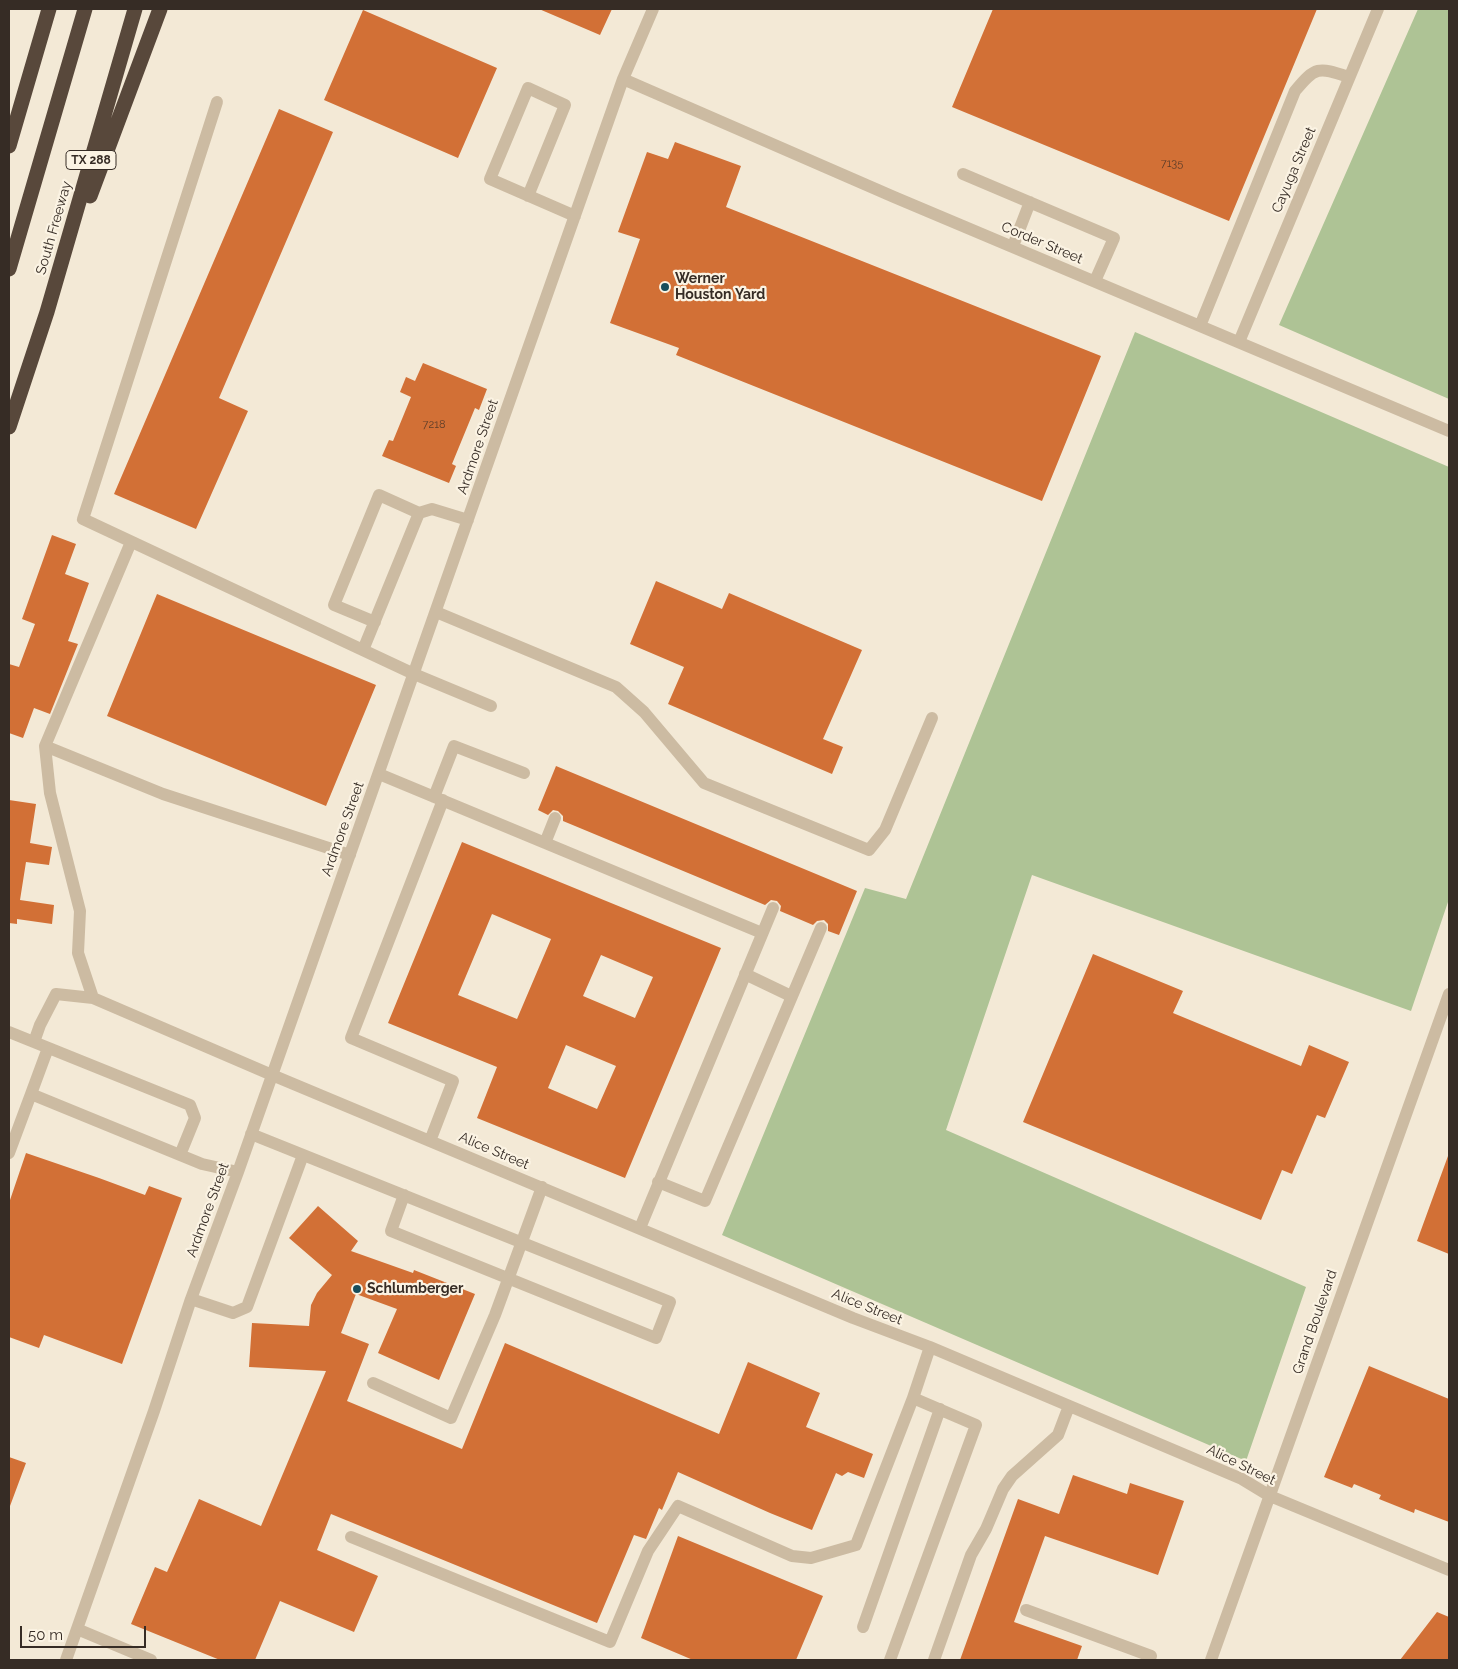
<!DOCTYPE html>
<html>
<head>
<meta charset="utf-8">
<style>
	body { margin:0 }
	#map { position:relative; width:1458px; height:1669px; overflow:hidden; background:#f3e9d6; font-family:Raleway,sans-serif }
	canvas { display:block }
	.frame { position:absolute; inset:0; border:10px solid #362c25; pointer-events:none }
	.scale { position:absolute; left:20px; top:1626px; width:126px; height:22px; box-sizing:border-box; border:2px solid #362c25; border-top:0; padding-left:6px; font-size:15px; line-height:18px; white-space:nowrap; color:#362c25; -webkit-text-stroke:4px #fbf3e3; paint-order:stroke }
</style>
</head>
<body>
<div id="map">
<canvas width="1458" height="1669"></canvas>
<div class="frame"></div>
<div class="scale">50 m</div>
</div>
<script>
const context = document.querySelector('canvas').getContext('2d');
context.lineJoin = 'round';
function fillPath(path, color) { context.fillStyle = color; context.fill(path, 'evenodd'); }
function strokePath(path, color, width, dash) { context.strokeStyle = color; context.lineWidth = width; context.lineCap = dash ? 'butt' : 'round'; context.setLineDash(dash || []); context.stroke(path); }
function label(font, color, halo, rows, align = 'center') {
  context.font = font + ' Raleway,sans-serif'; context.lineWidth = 4.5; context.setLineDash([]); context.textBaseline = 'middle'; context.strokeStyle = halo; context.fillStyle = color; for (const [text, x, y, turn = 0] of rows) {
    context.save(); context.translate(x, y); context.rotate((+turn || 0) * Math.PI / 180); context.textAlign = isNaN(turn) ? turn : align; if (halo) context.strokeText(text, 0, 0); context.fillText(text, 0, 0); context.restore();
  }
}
const green = new Path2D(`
	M 1418,9 L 1449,9 L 1449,399 L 1279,325 Z
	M 1135,332 L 1449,467 L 1449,899 L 1411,1011 L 1032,875 L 946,1130 L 1306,1287 L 1246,1461 L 722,1235 L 865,888 L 906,899 Z`);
const building = new Path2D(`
	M 539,9 L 612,9 L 600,35 Z
	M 993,9 L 1317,9 L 1229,221 L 952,107 Z
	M 363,10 L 497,68 L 458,158 L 324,100 Z
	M 279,109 L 333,132 L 219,398 L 248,411 L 196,529 L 114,494 Z
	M 675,142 L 741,166 L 726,207 L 1101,356 L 1042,501 L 676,355 L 679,348 L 610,323 L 640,239 L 618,232 L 647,152 L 668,159 Z
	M 423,363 L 487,389 L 479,410 L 475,408 L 452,464 L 456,466 L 449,483 L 382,456 L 389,440 L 393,441 L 411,397 L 400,392 L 406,377 L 415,381 Z
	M 52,535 L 76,544 L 65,574 L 89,583 L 68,641 L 78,644 L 50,714 L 34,708 L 23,738 L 9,733 L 9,664 L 19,667 L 35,624 L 22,619 Z
	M 656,581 L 722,609 L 729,593 L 862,650 L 823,739 L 843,747 L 832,774 L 668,704 L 684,667 L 630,644 Z
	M 157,594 L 376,685 L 326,806 L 107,716 Z
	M 556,766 L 857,891 L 839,935 L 828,931 L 828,924 L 824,920 L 817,921 L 813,925 L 780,911 L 781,906 L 777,901 L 771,900 L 765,905 L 563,821 L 563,816 L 558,811 L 553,810 L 548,815 L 538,810 Z
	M 9,800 L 36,804 L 30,843 L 52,847 L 49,865 L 26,862 L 20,900 L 54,905 L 52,924 L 17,919 L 17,924 L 9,923 Z
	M 462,842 L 721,948 L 625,1178 L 477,1118 L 497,1067 L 388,1023 ZM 492,914 L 551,939 L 517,1019 L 458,995 ZM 601,955 L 653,977 L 635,1018 L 583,996 ZM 566,1045 L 616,1066 L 597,1109 L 548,1088 Z
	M 1093,954 L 1183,991 L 1173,1013 L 1301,1066 L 1309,1045 L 1349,1062 L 1325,1118 L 1317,1115 L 1292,1174 L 1282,1170 L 1261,1220 L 1023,1122 Z
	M 26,1153 L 99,1178 L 145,1195 L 149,1186 L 182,1198 L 122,1364 L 44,1335 L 39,1348 L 9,1337 L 9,1203 Z
	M 1448,1156 L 1449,1157 L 1449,1254 L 1417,1241 Z
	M 318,1206 L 358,1241 L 351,1251 L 413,1273 L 414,1270 L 475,1294 L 439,1380 L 378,1353 L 397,1309 L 356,1294 L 341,1333 L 369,1344 L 347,1401 L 462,1449 L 505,1343 L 719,1434 L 748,1362 L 820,1393 L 806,1427 L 873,1454 L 864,1478 L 848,1472 L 842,1476 L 836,1473 L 812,1530 L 770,1513 L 678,1472 L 662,1510 L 659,1508 L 646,1539 L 634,1535 L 597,1623 L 331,1514 L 317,1550 L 378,1576 L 354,1632 L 280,1601 L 255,1660 L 220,1660 L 131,1624 L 155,1567 L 167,1572 L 199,1499 L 261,1526 L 326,1371 L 249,1367 L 252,1323 L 309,1326 L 311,1305 L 317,1293 L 332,1275 L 289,1238 Z
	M 1369,1366 L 1449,1399 L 1449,1522 L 1415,1509 L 1414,1513 L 1379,1499 L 1381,1495 L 1354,1484 L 1352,1488 L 1324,1477 Z
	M 9,1457 L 26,1463 L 10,1506 L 9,1505 Z
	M 1073,1475 L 1127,1494 L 1130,1483 L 1184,1501 L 1158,1575 L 1045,1536 L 1014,1622 L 1082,1646 L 1077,1660 L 960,1660 L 1018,1499 L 1059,1514 Z
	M 678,1536 L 823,1596 L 796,1660 L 693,1660 L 641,1638 Z
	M 1437,1612 L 1449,1617 L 1449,1660 L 1400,1660 Z`);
const minor = new Path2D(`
	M 623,79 L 894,197 L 1449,431
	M 217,102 L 83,519 L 414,674 L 491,706
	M 963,174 L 1114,238 L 1095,281
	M 528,196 L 565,105 L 528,88 L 490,179 L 575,216
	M 1013,246 L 1030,202
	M 1200,326 L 1295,91 C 1316,66 1318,67 1349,77
	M 1239,342 L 1378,9
	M 131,542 L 45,746 L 50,793 L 80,911 L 78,953 L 93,998 L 272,1075 L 853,1318 L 930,1347 L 1242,1479 L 1270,1496 L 1449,1570
	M 436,612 L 616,687 L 644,712 L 704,783 L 869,850 L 885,830 L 932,718
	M 375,622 L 334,605 L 379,495 L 419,513 L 432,509 L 468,520
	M 363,650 L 419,513
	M 45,746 L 163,794 L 350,855
	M 379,774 L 762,933
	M 434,797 L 454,746 L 524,773
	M 545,843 L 555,818
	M 745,974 L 791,996
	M 9,1032 L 190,1105 L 195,1118 L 180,1155
	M 34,1042 L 40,1025 L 56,994 L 93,998
	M 31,1094 L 48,1048
	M 251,1134 L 670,1302 L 656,1338 L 391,1231 L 404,1195
	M 430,1141 L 453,1081 L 351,1038 L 443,800
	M 9,1153 L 31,1094 L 202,1164 L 238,1172
	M 658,1182 L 705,1201 L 821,928
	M 640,1228 L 773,908
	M 191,1299 L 233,1313 L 247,1307 L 303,1155
	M 373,1383 L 451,1418 L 495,1315 L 542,1187
	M 351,1537 L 610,1642 L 648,1551 L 678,1506 L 792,1556 L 811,1558 L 856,1545 L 913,1398
	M 1026,1610 L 1151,1656 L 1149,1660
	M 863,1627 L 940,1409
	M 77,1629 L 151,1660
	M 66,1660 L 154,1411 L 191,1299 L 238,1172 L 623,79 L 653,9
	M 890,1660 L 976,1425 L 913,1398 L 930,1347
	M 934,1660 L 971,1555 L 986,1529 L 1003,1489 L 1012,1476 L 1058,1435 L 1069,1406
	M 1211,1660 L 1449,994`);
const highway = new Path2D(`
	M 9,146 L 49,9
	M 90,196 L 160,9
	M 9,269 L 85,9
	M 9,427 L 47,312 L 135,9`);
const markers = [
	[665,287,5,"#174d5b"],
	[357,1289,5,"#174d5b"]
];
const numberNames = [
	["7135",1172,164],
	["7218",434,425]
];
const shields = [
	[91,160,50]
];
const shieldNames = [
	["TX 288",91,160]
];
const streetNames = [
	["Cayuga Street",1294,170,-67],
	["South Freeway",54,228,-74],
	["Corder Street",1042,243,23],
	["Ardmore Street",478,447,-71],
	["Ardmore Street",343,829,-70],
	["Alice Street",494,1151,23],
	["Ardmore Street",208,1210,-70],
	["Alice Street",867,1307,22],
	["Grand Boulevard",1315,1322,-71],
	["Alice Street",1241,1465,26]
];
const poiNames = [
	["Werner",675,279],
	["Houston Yard",675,295],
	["Schlumberger",367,1289]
];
fillPath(green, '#aec395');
fillPath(building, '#d27036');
strokePath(minor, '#ccbba2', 12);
strokePath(highway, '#58483b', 15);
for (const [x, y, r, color] of markers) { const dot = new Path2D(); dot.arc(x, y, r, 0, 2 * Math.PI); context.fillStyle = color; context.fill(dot); strokePath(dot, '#fbf3e3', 2); }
label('11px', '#5d3d29', null, numberNames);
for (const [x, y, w] of shields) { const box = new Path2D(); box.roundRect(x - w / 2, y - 9.5, w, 19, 4); context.fillStyle = '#fbf3e3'; context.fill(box); strokePath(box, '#362c25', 1); }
label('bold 12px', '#362c25', null, shieldNames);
label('14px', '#362c25', '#fbf3e3', streetNames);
label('bold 14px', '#362c25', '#fbf3e3', poiNames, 'left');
</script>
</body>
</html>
